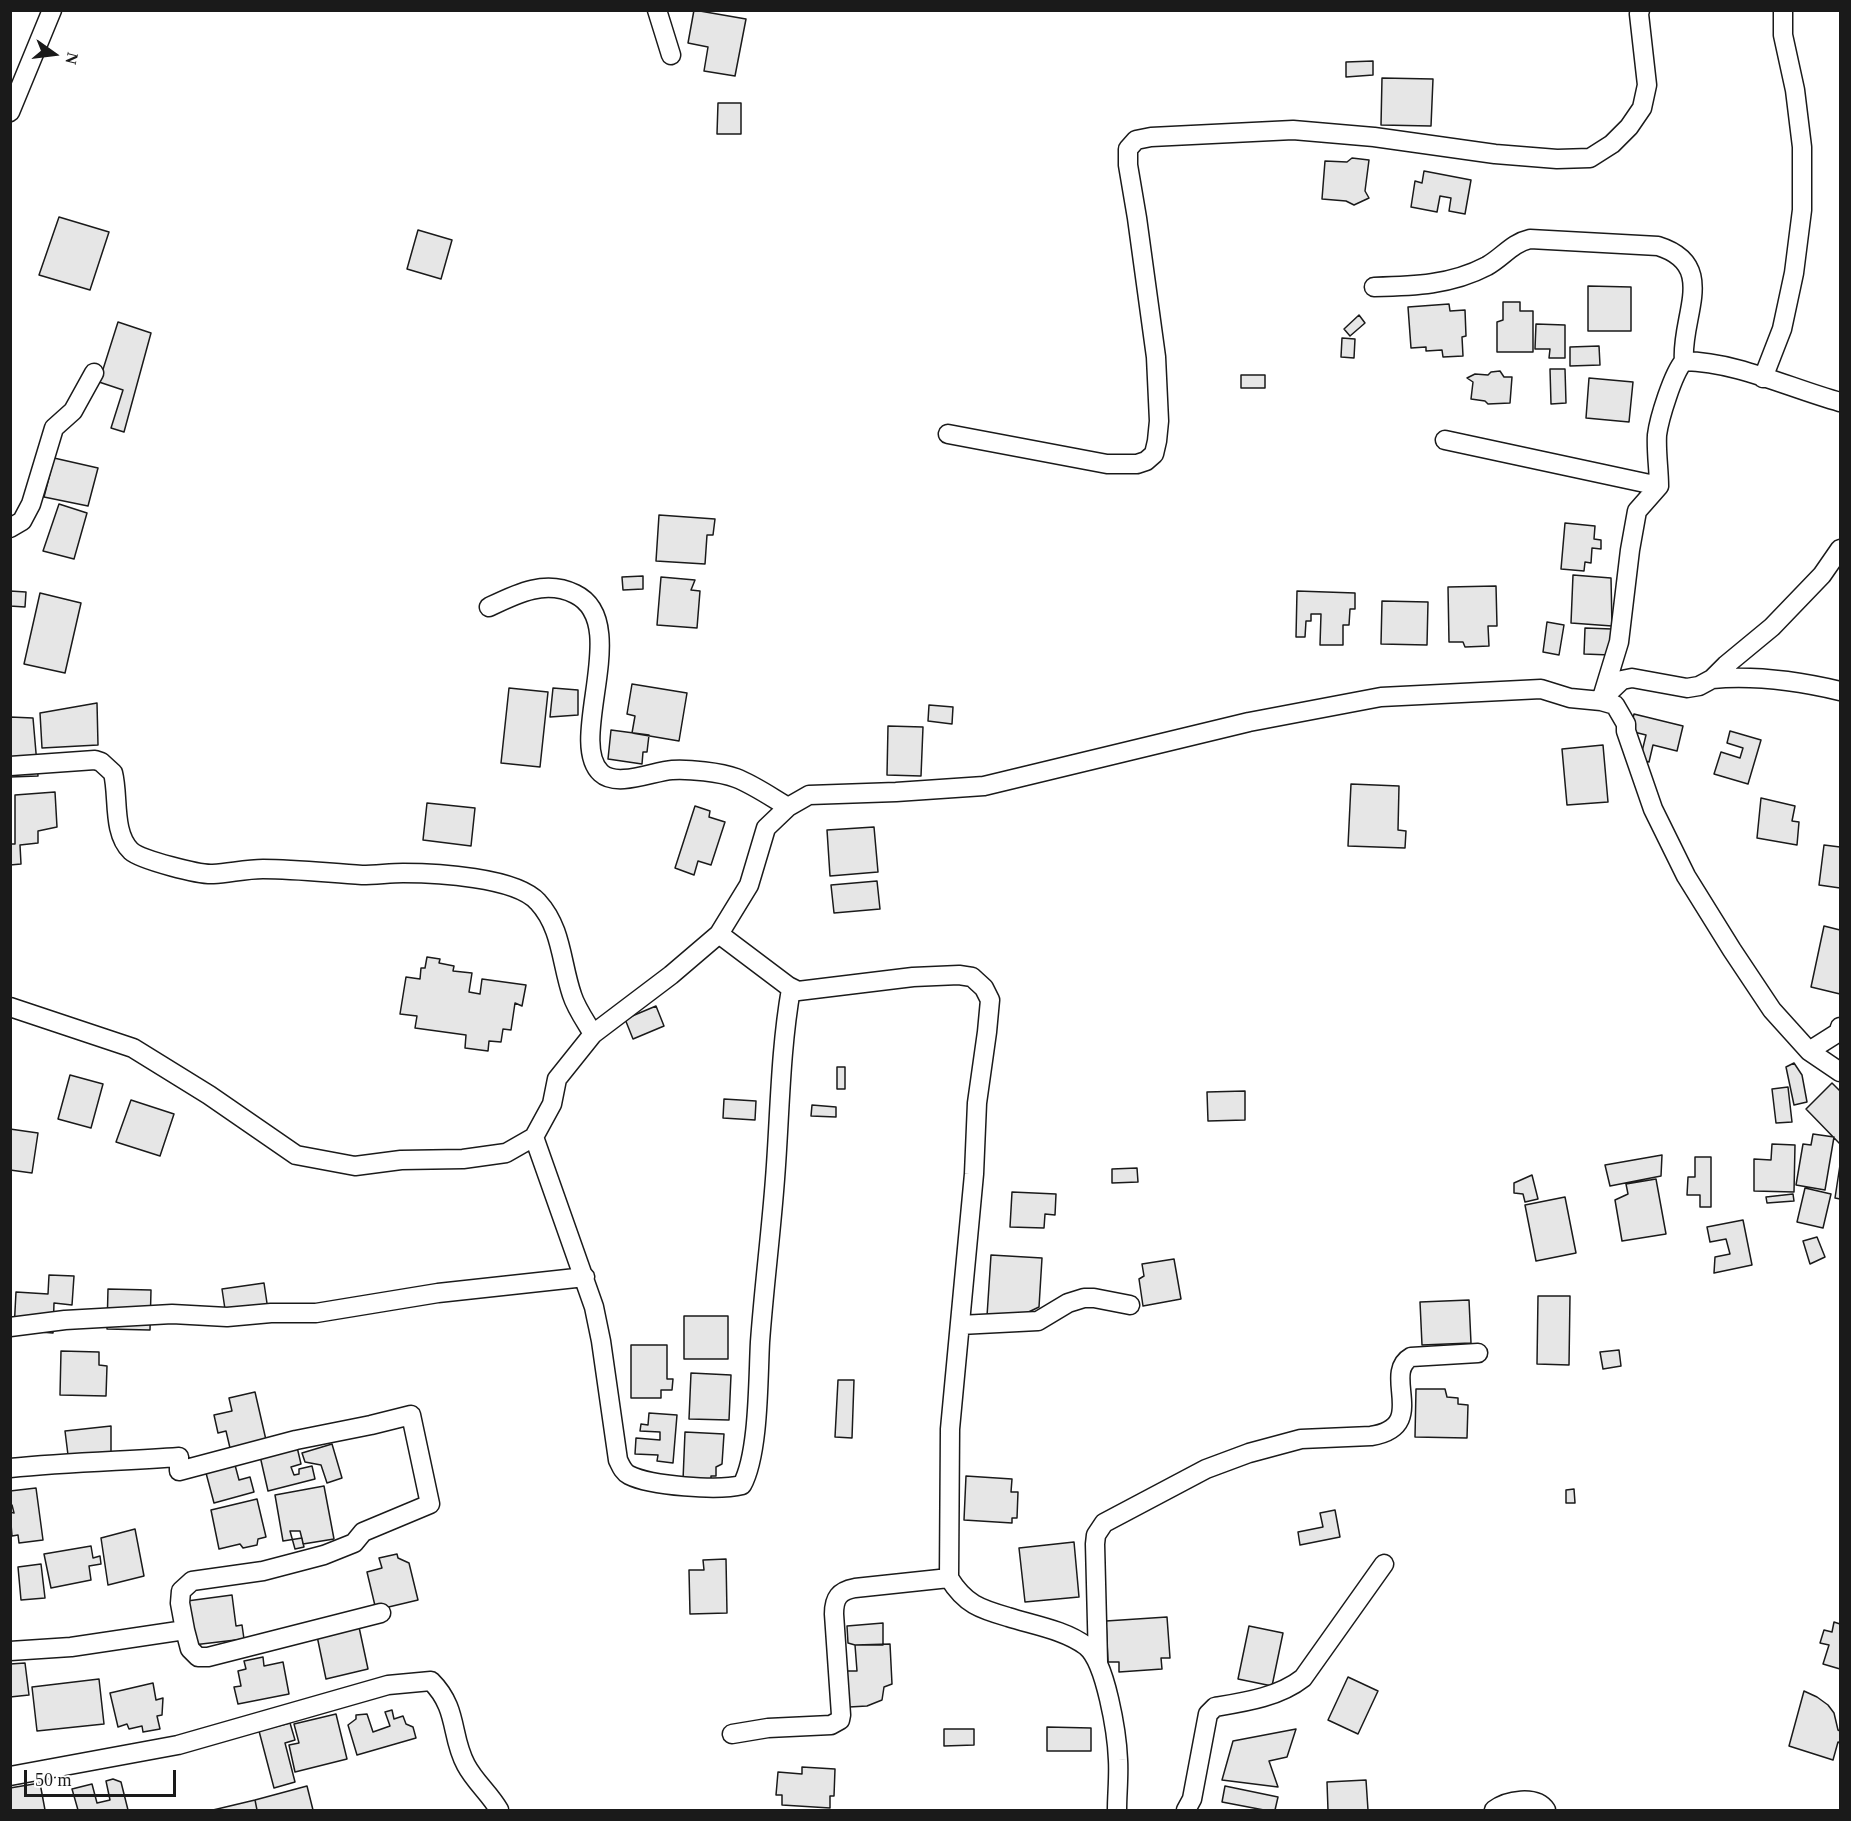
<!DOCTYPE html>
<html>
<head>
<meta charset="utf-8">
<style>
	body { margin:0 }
	#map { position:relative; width:1851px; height:1821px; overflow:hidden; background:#fff; font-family:"Times New Roman",serif }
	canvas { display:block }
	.frame { position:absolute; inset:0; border:12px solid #1a1a1a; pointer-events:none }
	.north { position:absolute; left:24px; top:24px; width:60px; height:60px; -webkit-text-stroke:4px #fff; paint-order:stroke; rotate:104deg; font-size:16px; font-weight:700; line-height:24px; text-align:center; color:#1a1a1a }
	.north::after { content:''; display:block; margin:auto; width:21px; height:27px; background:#1a1a1a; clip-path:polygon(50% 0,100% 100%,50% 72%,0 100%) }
	.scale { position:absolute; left:24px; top:1770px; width:152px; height:27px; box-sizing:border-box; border:3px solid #1a1a1a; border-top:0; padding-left:8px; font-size:18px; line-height:21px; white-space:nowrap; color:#1a1a1a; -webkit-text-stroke:4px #fff; paint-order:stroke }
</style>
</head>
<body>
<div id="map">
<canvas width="1851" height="1821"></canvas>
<div class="frame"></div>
<div class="north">N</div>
<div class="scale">50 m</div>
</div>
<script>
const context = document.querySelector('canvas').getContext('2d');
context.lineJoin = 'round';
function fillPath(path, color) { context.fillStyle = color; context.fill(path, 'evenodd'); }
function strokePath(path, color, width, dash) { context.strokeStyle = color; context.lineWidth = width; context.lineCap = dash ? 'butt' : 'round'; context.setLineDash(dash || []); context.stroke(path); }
const building = new Path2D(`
	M 694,10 L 746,19 L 735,76 L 704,71 L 708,47 L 688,43 Z
	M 1373,61 L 1373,75 L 1346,77 L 1346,62 Z
	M 1382,78 L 1433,79 L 1431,126 L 1381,125 Z
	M 718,103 L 741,103 L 741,134 L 717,134 Z
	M 1352,158 L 1369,160 L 1365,191 L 1369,198 L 1354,205 L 1346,201 L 1322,199 L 1325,161 L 1347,162 Z
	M 1424,171 L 1471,180 L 1465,214 L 1449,211 L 1451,198 L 1440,196 L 1437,212 L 1411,207 L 1415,181 L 1422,183 Z
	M 59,217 L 109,232 L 90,290 L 39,275 Z
	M 418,230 L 452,240 L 441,279 L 407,269 Z
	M 1588,286 L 1631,287 L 1631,331 L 1588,331 Z
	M 1503,302 L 1520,302 L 1520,311 L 1533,311 L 1533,352 L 1497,352 L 1497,322 L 1503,320 Z
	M 1449,304 L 1450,311 L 1465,310 L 1466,336 L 1462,337 L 1463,356 L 1443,357 L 1442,350 L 1426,351 L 1426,347 L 1411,348 L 1408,307 Z
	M 1359,315 L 1365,323 L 1350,336 L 1344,329 Z
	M 118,322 L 151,333 L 124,432 L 111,428 L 123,390 L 99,382 Z
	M 1536,324 L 1565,325 L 1565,358 L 1549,358 L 1550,349 L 1535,349 Z
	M 1342,338 L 1355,339 L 1354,358 L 1341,357 Z
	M 1599,346 L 1600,365 L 1570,366 L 1570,347 Z
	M 1550,369 L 1565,369 L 1566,403 L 1551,404 Z
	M 1500,371 L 1504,377 L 1512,377 L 1510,403 L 1488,404 L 1485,401 L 1471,399 L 1473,382 L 1467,378 L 1475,374 L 1488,375 L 1491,372 Z
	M 1241,375 L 1265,375 L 1265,388 L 1241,388 Z
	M 1589,378 L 1633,382 L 1629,422 L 1586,418 Z
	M 54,458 L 98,468 L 88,506 L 44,497 Z
	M 59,504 L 87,513 L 74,559 L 43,551 Z
	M 659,515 L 715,519 L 713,535 L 707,535 L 705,564 L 656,561 Z
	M 1565,523 L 1595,526 L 1594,539 L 1601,540 L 1601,549 L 1592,548 L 1591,563 L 1585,562 L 1584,571 L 1561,569 Z
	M 1573,575 L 1611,578 L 1612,626 L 1571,623 Z
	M 643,576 L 643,589 L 623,590 L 622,577 Z
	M 661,577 L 695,580 L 691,590 L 700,591 L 697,628 L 657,625 Z
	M 1496,586 L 1497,626 L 1488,626 L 1489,646 L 1465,647 L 1463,642 L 1449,642 L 1448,587 Z
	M 10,591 L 26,592 L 25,607 L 10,606 Z
	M 1297,591 L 1355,593 L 1355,609 L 1350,609 L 1349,625 L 1343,625 L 1343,645 L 1320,645 L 1321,614 L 1311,614 L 1311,621 L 1306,621 L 1305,637 L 1296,637 Z
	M 40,593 L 81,603 L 65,673 L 24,664 Z
	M 1382,601 L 1428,602 L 1427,645 L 1381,644 Z
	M 1547,622 L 1564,625 L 1559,655 L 1543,652 Z
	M 1585,628 L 1612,629 L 1610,655 L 1584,654 Z
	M 632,684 L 687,693 L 679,741 L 632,733 L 635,716 L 627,714 Z
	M 509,688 L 548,692 L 540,767 L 501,763 Z
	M 553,688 L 578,690 L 578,715 L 550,717 Z
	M 97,703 L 98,745 L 42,748 L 40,713 Z
	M 929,705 L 953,707 L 952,724 L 928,721 Z
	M 1634,714 L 1683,726 L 1677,751 L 1653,745 L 1649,762 L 1640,760 L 1646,735 L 1630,731 Z
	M 10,717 L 33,718 L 38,776 L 10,777 Z
	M 888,726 L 923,727 L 921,776 L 887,775 Z
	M 611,730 L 649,735 L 647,752 L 643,752 L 642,764 L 608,759 Z
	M 1730,731 L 1761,740 L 1748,784 L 1714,774 L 1721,752 L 1740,758 L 1743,748 L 1727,743 Z
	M 1603,745 L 1608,802 L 1567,805 L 1562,749 Z
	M 1351,784 L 1399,786 L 1398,830 L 1406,831 L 1405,848 L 1348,846 Z
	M 55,792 L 57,827 L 38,831 L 38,843 L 20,845 L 21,864 L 10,865 L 10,844 L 15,844 L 15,795 Z
	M 1761,798 L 1795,806 L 1792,821 L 1799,822 L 1797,845 L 1757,838 Z
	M 427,803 L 475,808 L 471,846 L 423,840 Z
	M 695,806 L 710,811 L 709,817 L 725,822 L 711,865 L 698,861 L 694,875 L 675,868 Z
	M 874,827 L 878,872 L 830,876 L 827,830 Z
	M 1824,845 L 1840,847 L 1840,888 L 1819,885 Z
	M 877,881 L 880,909 L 834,913 L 831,885 Z
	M 1824,926 L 1840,930 L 1840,994 L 1811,987 Z
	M 427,957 L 440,959 L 439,963 L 454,966 L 453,971 L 472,973 L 469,992 L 480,994 L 482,979 L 526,985 L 522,1006 L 515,1003 L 511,1030 L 503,1029 L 501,1042 L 489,1041 L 488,1051 L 465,1048 L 466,1035 L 415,1028 L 417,1016 L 400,1014 L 406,977 L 420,979 L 421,968 L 425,968 Z
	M 656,1006 L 664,1026 L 633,1039 L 625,1019 Z
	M 1794,1063 L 1802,1075 L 1807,1102 L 1794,1105 L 1786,1067 Z
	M 837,1067 L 845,1067 L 845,1089 L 837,1089 Z
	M 70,1075 L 103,1084 L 91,1128 L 58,1119 Z
	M 1832,1083 L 1840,1091 L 1840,1144 L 1806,1109 Z
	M 1788,1087 L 1792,1122 L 1776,1123 L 1772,1089 Z
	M 1245,1091 L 1245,1120 L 1208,1121 L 1207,1092 Z
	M 724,1099 L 756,1101 L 755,1120 L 723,1118 Z
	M 131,1100 L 174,1114 L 160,1156 L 116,1142 Z
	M 812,1105 L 836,1107 L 836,1117 L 811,1116 Z
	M 10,1129 L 38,1133 L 32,1173 L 10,1170 Z
	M 1813,1134 L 1834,1137 L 1825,1190 L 1796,1185 L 1803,1144 L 1811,1145 Z
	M 1772,1144 L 1795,1145 L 1794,1192 L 1754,1191 L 1754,1159 L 1771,1160 Z
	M 1662,1155 L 1661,1176 L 1610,1186 L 1605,1165 Z
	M 1695,1157 L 1711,1157 L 1711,1207 L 1700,1207 L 1700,1195 L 1687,1195 L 1688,1177 L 1695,1177 Z
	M 1840,1165 L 1840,1199 L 1835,1198 Z
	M 1137,1168 L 1138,1182 L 1112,1183 L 1112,1169 Z
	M 1532,1175 L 1538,1199 L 1525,1202 L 1523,1194 L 1514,1193 L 1514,1183 Z
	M 1656,1179 L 1666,1234 L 1622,1241 L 1615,1200 L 1628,1194 L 1626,1184 Z
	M 1805,1188 L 1831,1194 L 1823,1228 L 1797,1222 Z
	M 1012,1192 L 1056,1194 L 1055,1215 L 1045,1214 L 1044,1228 L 1010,1227 Z
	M 1793,1194 L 1794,1201 L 1767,1203 L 1766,1197 Z
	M 1565,1197 L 1576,1253 L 1536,1261 L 1525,1205 Z
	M 1743,1220 L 1752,1265 L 1714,1273 L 1715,1257 L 1730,1254 L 1726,1239 L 1710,1242 L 1707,1227 Z
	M 1817,1237 L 1825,1257 L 1810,1264 L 1803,1241 Z
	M 991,1255 L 1042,1258 L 1039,1307 L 1016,1318 L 987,1316 Z
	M 1174,1259 L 1181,1299 L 1143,1306 L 1139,1279 L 1144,1276 L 1142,1264 Z
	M 49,1275 L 74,1276 L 72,1305 L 54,1303 L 53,1333 L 14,1330 L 16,1292 L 48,1294 Z
	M 264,1283 L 268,1310 L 226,1316 L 222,1289 Z
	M 108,1289 L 151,1290 L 150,1330 L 107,1329 Z
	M 1538,1296 L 1570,1296 L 1569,1365 L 1537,1364 Z
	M 1469,1300 L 1471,1343 L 1422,1345 L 1420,1302 Z
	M 684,1316 L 728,1316 L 728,1359 L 684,1359 Z
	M 631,1345 L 667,1345 L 667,1379 L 673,1379 L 672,1390 L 661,1390 L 661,1398 L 631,1398 Z
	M 1619,1350 L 1621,1366 L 1603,1369 L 1600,1352 Z
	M 61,1351 L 99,1352 L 99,1365 L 107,1366 L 106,1396 L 60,1395 Z
	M 691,1373 L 731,1375 L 729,1420 L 689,1419 Z
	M 838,1380 L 854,1380 L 852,1438 L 835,1437 Z
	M 1416,1389 L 1445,1389 L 1447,1397 L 1458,1398 L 1458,1404 L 1468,1405 L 1467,1438 L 1415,1437 Z
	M 255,1392 L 266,1440 L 230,1448 L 226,1431 L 218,1433 L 214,1415 L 232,1411 L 229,1398 Z
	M 649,1413 L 677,1415 L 673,1463 L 657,1461 L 658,1455 L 635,1454 L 636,1438 L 660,1440 L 660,1432 L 640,1431 L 641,1424 L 648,1425 Z
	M 111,1426 L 111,1452 L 68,1455 L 65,1431 Z
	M 685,1432 L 724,1434 L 722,1464 L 716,1467 L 716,1476 L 711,1476 L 711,1488 L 683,1480 Z
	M 332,1444 L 342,1478 L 327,1483 L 321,1465 L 305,1462 L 302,1453 Z
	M 297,1447 L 301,1464 L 291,1467 L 294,1475 L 299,1474 L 299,1469 L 312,1466 L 315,1479 L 268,1491 L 260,1456 Z
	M 235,1465 L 239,1480 L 250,1477 L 254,1492 L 214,1503 L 206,1473 Z
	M 966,1476 L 1012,1479 L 1011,1492 L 1018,1492 L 1017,1518 L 1012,1518 L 1012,1523 L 964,1520 Z
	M 324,1486 L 334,1539 L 303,1544 L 302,1538 L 283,1541 L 275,1495 Z
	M 36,1488 L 43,1540 L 19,1543 L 18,1535 L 12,1536 L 10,1512 L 14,1513 L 12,1505 L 10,1505 L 10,1491 Z
	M 1574,1489 L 1575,1503 L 1566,1503 L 1566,1490 Z
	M 257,1499 L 266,1537 L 258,1539 L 257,1545 L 243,1548 L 240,1544 L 219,1549 L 211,1510 Z
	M 1335,1510 L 1340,1537 L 1300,1545 L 1298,1532 L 1323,1527 L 1320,1513 Z
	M 135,1529 L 144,1576 L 108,1585 L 101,1538 Z
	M 290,1531 L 300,1531 L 304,1547 L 295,1549 Z
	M 1074,1542 L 1079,1597 L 1025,1602 L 1019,1548 Z
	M 91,1546 L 93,1558 L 100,1556 L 101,1564 L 89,1566 L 91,1580 L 51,1588 L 44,1554 Z
	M 397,1554 L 398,1558 L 409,1563 L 418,1600 L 376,1610 L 367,1572 L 382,1568 L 379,1558 Z
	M 726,1559 L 727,1613 L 690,1614 L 689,1570 L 704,1570 L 703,1560 Z
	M 41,1564 L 45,1598 L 21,1600 L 18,1567 Z
	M 232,1595 L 236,1626 L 242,1625 L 244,1639 L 193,1645 L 187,1601 Z
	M 1167,1617 L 1170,1658 L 1161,1658 L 1162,1669 L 1119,1672 L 1119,1662 L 1108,1662 L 1106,1621 Z
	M 1834,1622 L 1840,1624 L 1840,1669 L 1823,1664 L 1829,1645 L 1820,1643 L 1824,1630 L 1832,1632 Z
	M 883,1623 L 883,1645 L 855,1645 L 848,1643 L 847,1626 Z
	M 1249,1626 L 1283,1633 L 1272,1686 L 1238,1679 Z
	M 359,1627 L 368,1669 L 326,1679 L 317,1636 Z
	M 890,1644 L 892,1684 L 884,1687 L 882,1700 L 867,1706 L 849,1707 L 847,1671 L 857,1671 L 855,1645 Z
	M 263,1657 L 264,1666 L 283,1662 L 289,1694 L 238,1704 L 234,1687 L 241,1686 L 238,1671 L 246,1669 L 244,1661 Z
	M 25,1663 L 29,1695 L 10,1697 L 10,1664 Z
	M 1348,1677 L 1378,1691 L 1358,1734 L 1328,1720 Z
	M 99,1679 L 104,1724 L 37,1731 L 32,1687 Z
	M 153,1683 L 156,1700 L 163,1698 L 162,1715 L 157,1716 L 160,1729 L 143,1732 L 142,1726 L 129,1729 L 127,1724 L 118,1727 L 110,1693 Z
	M 1804,1691 L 1817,1697 L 1828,1705 L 1834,1713 L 1838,1730 L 1840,1731 L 1840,1743 L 1838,1742 L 1833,1760 L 1789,1746 Z
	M 392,1710 L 394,1719 L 403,1716 L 406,1724 L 413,1727 L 416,1738 L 357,1755 L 348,1725 L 356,1719 L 356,1715 L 367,1714 L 373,1732 L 390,1726 L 385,1712 Z
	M 336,1714 L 347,1759 L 295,1772 L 289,1745 L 299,1743 L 294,1724 Z
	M 290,1723 L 295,1740 L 285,1743 L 295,1782 L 274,1788 L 259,1731 Z
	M 1047,1727 L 1091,1728 L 1091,1751 L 1047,1751 Z
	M 944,1729 L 974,1729 L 974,1745 L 944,1746 Z
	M 1296,1729 L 1287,1757 L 1269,1761 L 1278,1787 L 1222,1780 L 1233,1741 Z
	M 802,1767 L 835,1769 L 834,1796 L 830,1796 L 830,1808 L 782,1805 L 782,1795 L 776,1795 L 778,1772 L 802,1774 Z
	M 113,1779 L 121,1782 L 128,1810 L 78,1810 L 72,1789 L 92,1784 L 97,1803 L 110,1800 L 106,1781 Z
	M 1366,1780 L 1368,1810 L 1328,1810 L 1327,1782 Z
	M 40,1783 L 45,1810 L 11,1810 L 10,1788 Z
	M 307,1786 L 313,1810 L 257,1810 L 255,1800 Z
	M 1225,1786 L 1278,1797 L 1275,1810 L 1264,1810 L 1222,1802 Z
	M 255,1800 L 257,1810 L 213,1810 Z`);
const street = new Path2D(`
	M 657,10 L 671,55
	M 10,112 L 52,10
	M 1374,287 C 1414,286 1451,285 1487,266 C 1503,257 1512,243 1530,239 L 1658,246 C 1719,265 1680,317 1684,361
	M 1763,378 L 1782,329 L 1794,273 L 1802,210 L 1802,147 L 1795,90 L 1783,35 L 1783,10
	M 948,434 L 1107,464 L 1137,464 L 1146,461 L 1154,454 L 1157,441 L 1159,421 L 1156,357 L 1137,218 L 1128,165 L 1128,149 L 1136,140 L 1151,137 L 1293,130 L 1374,137 L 1495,154 L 1557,159 L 1590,158 L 1612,144 L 1629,127 L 1642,108 L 1647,85 L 1639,14 L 1640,10
	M 1445,440 L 1659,486
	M 10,528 L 22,521 L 31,504 L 54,428 L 73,411 L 94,373
	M 489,607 C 516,594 545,579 575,594 C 633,622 566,741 601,773 C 617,788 654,771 672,770 C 689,769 720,772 736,778 C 754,785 771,797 788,807
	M 1712,679 C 1756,675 1798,681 1840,691
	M 1602,699 L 1622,680 L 1632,678 L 1687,688 L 1699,686 L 1712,679 L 1726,665 L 1772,627 L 1822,575 L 1840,549
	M 1601,701 L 1619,642 L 1630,550 L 1637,511 L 1659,486 C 1659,470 1656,452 1657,435 C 1659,419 1673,373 1684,361 C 1737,362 1789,388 1840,402
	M 10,766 L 95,760 L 101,762 L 113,773 C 119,796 112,833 131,851 C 141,860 200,875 213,874 C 230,873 246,869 263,869 C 296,869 329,873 362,875 C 376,875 390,873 403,873 C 435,873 516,877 538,902 C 562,928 561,963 572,995 C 576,1008 586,1022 593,1034
	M 719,934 L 788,986 L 798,991 L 913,977 L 959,975 L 972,977 L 984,988 L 990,1000 L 987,1032 L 977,1103 L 974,1174 L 950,1429 L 949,1578 C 965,1604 980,1609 1008,1617 C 1033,1625 1065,1630 1086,1646 C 1106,1662 1117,1734 1118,1760 C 1119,1776 1117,1794 1117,1810
	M 10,1007 L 133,1048 L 209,1095 L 296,1155 L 355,1166 L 401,1160 L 463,1159 L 506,1153 L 534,1137 L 552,1104 L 557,1079 L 593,1034 L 671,975 L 719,934 L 749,885 L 766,828 L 788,807 L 809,795 L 896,792 L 984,786 L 1249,722 L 1381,697 L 1541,689 L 1570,698 L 1601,701 L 1615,705 L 1626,724 L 1626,731 L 1653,809 L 1686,876 L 1732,950 L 1772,1010 L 1809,1051 L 1840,1072
	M 1809,1051 L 1839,1032 L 1840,1027
	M 534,1137 L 594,1307 L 601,1341 L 618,1460 C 621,1466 623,1472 629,1475 C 651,1486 718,1491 742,1485 C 759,1454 758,1380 760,1342 C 764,1287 771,1233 775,1179 C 780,1115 780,1052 791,989
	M 960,1325 L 1038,1321 L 1068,1303 L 1084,1298 L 1094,1298 L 1130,1305
	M 10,1327 L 65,1320 L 172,1314 L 227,1317 L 271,1313 L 316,1313 L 438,1293 L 585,1277
	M 10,1468 C 67,1462 123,1461 179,1457 L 179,1471 L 296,1440 L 371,1425 L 411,1415 L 430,1504 L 363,1532 L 354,1543 L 324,1555 L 263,1571 L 192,1581 L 181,1591 L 180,1603 L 185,1630 L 71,1647 L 10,1651
	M 185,1630 L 190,1649 L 198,1657 L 208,1657 L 381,1613
	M 1098,1662 L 1095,1544 L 1096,1535 L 1104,1523 L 1206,1469 L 1249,1453 L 1301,1439 L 1371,1436 C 1430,1427 1381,1374 1411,1357 L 1478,1353
	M 732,1734 L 768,1728 L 831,1725 L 840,1720 L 841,1715 L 834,1614 C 834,1598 839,1591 855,1588 L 949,1578
	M 10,1776 L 178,1745 L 388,1685 L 431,1681 C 459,1709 450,1736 466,1765 C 475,1782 490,1794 499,1810
	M 1186,1810 L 1192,1799 L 1208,1714 L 1215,1707 C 1245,1702 1279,1697 1303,1678 L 1384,1564
	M 1494,1810 C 1507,1800 1536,1795 1546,1810`);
fillPath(building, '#e6e6e6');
strokePath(building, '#1a1a1a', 1.5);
strokePath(street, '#1a1a1a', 21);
strokePath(street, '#fff', 18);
</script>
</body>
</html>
